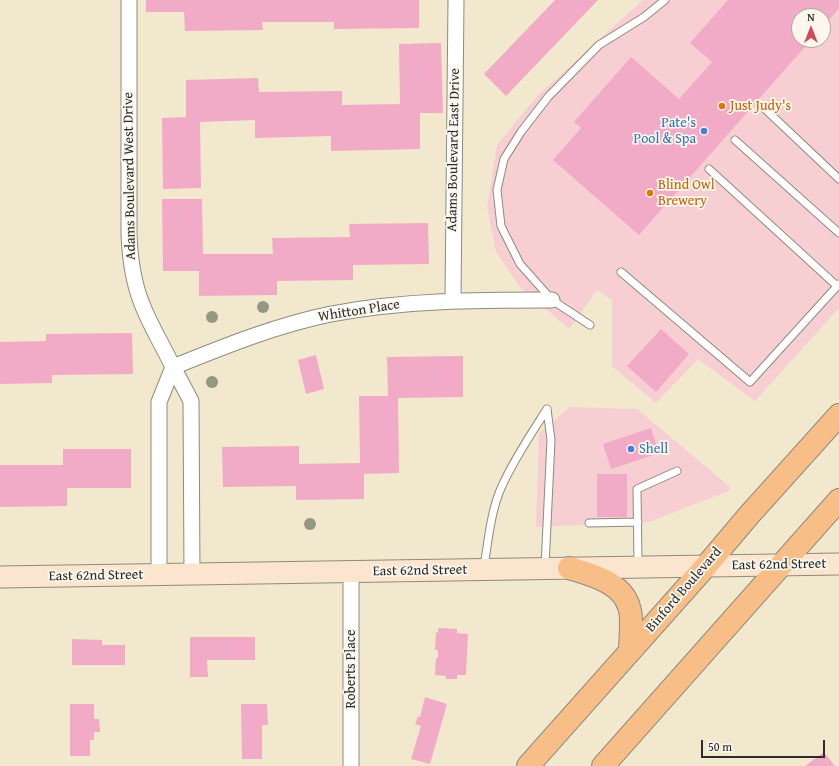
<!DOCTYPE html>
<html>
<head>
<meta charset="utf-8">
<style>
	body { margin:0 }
	#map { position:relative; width:839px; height:766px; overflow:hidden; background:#f1e8ce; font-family:"Gentium Book Plus",serif }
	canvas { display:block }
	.north { position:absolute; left:791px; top:8px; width:40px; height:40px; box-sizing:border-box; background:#fbf7ec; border:1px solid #a8a59f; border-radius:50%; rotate:0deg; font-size:11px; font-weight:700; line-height:16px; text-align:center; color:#2b2b2b }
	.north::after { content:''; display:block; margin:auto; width:14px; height:18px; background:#d1495b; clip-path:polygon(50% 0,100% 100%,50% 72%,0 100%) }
	.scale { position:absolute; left:701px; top:740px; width:124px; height:18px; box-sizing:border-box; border:2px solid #2b2b2b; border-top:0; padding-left:5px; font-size:12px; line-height:14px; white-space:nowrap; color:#2b2b2b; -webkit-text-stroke:3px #fbf7ec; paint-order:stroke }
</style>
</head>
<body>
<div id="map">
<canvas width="839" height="766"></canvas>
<div class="north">N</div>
<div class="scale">50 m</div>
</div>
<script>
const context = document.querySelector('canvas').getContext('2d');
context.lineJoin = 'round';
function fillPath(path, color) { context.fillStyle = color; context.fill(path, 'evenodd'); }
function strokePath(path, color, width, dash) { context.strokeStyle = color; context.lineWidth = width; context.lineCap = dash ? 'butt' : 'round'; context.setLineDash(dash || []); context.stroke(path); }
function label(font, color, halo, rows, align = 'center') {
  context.font = font + ' "Gentium Book Plus",serif'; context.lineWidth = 3.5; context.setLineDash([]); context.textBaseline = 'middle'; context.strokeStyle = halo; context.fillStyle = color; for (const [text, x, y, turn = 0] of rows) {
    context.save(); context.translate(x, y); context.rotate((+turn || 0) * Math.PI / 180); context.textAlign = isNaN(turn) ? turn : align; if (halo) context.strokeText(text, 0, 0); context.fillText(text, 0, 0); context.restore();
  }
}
const built = new Path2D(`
	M 643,0 L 839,0 L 839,308 L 755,401 L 698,359 L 656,403 L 612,366 L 612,300 L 597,290 L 569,329 L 519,286 L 496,252 L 487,207 L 497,145 L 538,95 ZM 799,16 L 823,16 L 823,40 L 799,40 Z
	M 570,407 L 637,409 L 730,487 L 729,491 L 649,522 L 536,527 L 539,433 Z`);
const building = new Path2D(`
	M 146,0 L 419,0 L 419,28 L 334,29 L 334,22 L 262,22 L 263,30 L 185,31 L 184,12 L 146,12 Z
	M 555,0 L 598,0 L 506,96 L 484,74 Z
	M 728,0 L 839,0 L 839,8 L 823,27 L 823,16 L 799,16 L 799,40 L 811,40 L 639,235 L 553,160 L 581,128 L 574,122 L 631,57 L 679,99 L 712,62 L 690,43 Z
	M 441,43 L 443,113 L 420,113 L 420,149 L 331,151 L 331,136 L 255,138 L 255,120 L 200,122 L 201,188 L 163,189 L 162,118 L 186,117 L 186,80 L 258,78 L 259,92 L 342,91 L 342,105 L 400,104 L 399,44 Z
	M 162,199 L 202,199 L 203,254 L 273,254 L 272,238 L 350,237 L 349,224 L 428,223 L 429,264 L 353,265 L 353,280 L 277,281 L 277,295 L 199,296 L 199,271 L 163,271 Z
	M 661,329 L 689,354 L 656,392 L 627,366 Z
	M 132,333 L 133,374 L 52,375 L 52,383 L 0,384 L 0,342 L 46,341 L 46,334 Z
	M 316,355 L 324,389 L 306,394 L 298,360 Z
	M 463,356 L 463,397 L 398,398 L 399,473 L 364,474 L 364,499 L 296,500 L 296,486 L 223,487 L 222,447 L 299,446 L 299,464 L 360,463 L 359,396 L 388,396 L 387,357 Z
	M 651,428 L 659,453 L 611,469 L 603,444 Z
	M 63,449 L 131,449 L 131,488 L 67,488 L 67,506 L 0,507 L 0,465 L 63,465 Z
	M 597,474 L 627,474 L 627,517 L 597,517 Z
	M 438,628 L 457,629 L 457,633 L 468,634 L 466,675 L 457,675 L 457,679 L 446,679 L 446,676 L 435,675 L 436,658 L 438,658 L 438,650 L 435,650 L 436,632 L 438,633 Z
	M 190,637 L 255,637 L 255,660 L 207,660 L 208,677 L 190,677 Z
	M 72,639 L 102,640 L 102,645 L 125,645 L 125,665 L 72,665 Z
	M 425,697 L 447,704 L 430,764 L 411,759 L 421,726 L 415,724 L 418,716 L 420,717 Z
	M 70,704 L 94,704 L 94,719 L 99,719 L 100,732 L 94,732 L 94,740 L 90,740 L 90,756 L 70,756 Z
	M 241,704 L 267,704 L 268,725 L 262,725 L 262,759 L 242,759 Z
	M 824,752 L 835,766 L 805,766 Z`);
const lane = new Path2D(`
	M 764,108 L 839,179
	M 735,140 L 839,233
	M 709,169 L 837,286
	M 621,272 L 750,382 L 839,284
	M 590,325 L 552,300 L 520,264 L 501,226 L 497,190 L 504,159 L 521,132 L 548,97 L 599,45 L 644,17 L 665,0
	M 589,523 L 638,522
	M 638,564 L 637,489 L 677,471
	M 484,567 C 488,542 491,509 502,486 C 514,459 531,434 547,409
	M 545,567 L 551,440 L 547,409`);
const street = new Path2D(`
	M 129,0 L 129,235 C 130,258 133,282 142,304 C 150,325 163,346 173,367 C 225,346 277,325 331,314 C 405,300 478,300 552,300
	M 453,300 L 456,0
	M 159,575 L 159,402 L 173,367 L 191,401 L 192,574
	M 351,766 L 351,572`);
const secondary = new Path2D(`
	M 0,577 L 839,564`);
const primary = new Path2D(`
	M 569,568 C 591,575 622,582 629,607 C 633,617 630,640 630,651
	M 528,766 L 706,566 L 750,514 L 839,415
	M 603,766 L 839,500`);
const trees = [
	[263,307],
	[212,317],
	[212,382],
	[310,524]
];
const markers = [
	[722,106,4,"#e8710a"],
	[704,131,4,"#3f7fe0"],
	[650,193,4,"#e8710a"],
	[631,449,4,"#3f7fe0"]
];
const foodNames = [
	["Just Judy's",730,106],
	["Blind Owl",658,185],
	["Brewery",658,201]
];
const shopNames = [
	["Pate's",696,123],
	["Pool & Spa",696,139],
	["Shell",639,449,"left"]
];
const streetNames = [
	["Adams Boulevard East Drive",454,150,-89],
	["Adams Boulevard West Drive",130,176,-91],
	["Whitton Place",359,311,-9],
	["East 62nd Street",779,565,-1],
	["East 62nd Street",420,571,-1],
	["East 62nd Street",96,576,-1],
	["Binford Boulevard",684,590,-49],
	["Roberts Place",351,669,-90]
];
fillPath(built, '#f7cfd3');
fillPath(building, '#f2abc6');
strokePath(lane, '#8e8a7c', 9);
strokePath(street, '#8e8a7c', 17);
strokePath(secondary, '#8e8a7c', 23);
strokePath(primary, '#8e8a7c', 24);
strokePath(lane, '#fff', 7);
strokePath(street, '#fff', 15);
strokePath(secondary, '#fce5cf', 21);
strokePath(primary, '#f7be87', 22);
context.fillStyle = '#949882';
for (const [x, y] of trees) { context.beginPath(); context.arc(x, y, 6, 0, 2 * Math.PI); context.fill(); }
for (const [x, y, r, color] of markers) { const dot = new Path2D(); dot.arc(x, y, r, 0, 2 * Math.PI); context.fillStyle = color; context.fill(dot); strokePath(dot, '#fbf7ec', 1.5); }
label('14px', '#c56008', '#fbf7ec', foodNames, 'left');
label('14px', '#366cbe', '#fbf7ec', shopNames, 'right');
label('14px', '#2b2b2b', '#fbf7ec', streetNames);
</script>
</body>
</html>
